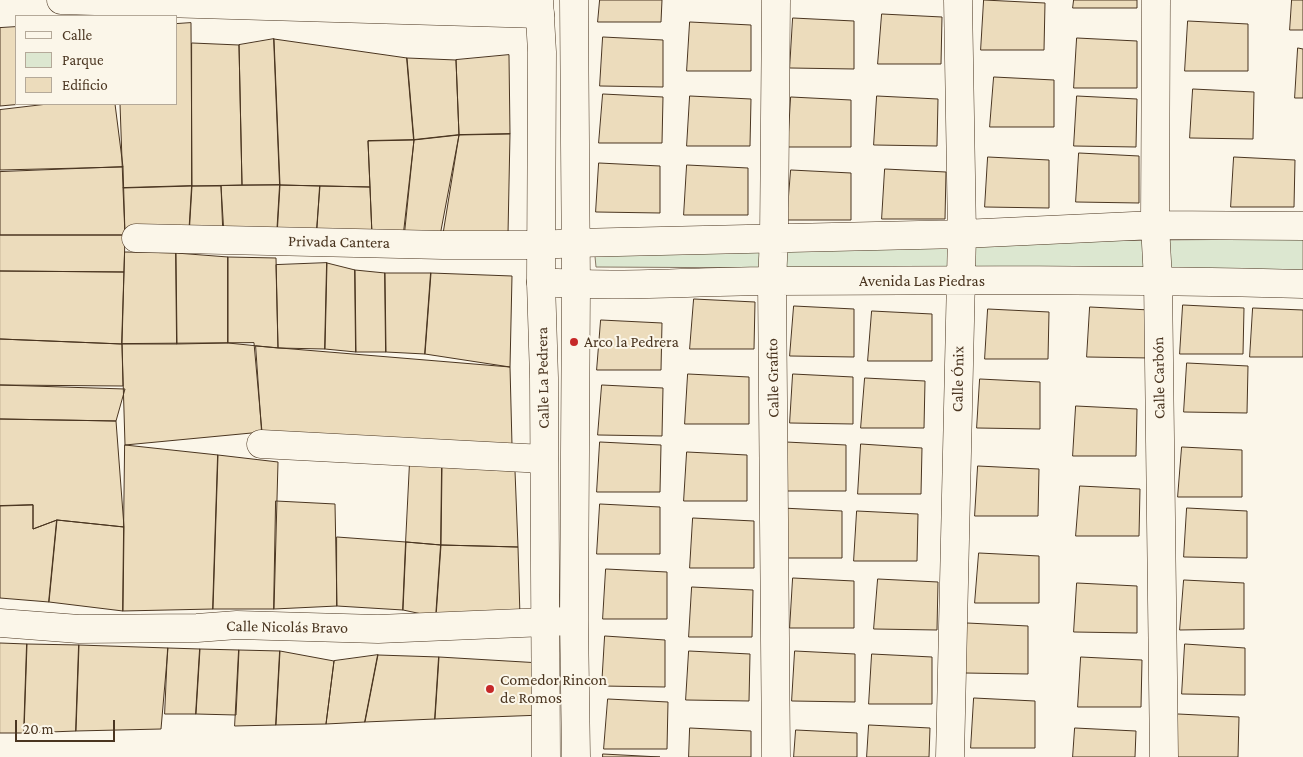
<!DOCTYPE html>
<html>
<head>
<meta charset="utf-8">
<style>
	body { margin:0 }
	#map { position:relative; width:1303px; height:757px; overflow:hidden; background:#fbf6e9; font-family:"Crimson Pro",serif }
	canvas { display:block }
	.legend { position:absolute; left:15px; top:15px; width:162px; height:90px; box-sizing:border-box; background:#fbf6e9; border:1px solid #b4a999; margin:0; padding:6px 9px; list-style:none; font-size:15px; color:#4a3520 }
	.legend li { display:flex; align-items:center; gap:10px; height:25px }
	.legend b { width:25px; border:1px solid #b4a999 }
	.scale { position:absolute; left:15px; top:720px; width:100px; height:22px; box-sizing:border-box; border:2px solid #4a3520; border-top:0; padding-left:6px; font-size:15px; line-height:18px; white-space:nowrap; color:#4a3520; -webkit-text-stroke:4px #fbf6e9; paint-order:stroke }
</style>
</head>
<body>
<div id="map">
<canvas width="1303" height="757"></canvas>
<ul class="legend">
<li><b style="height:6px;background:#fbf6e9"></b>Calle</li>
<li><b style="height:14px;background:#dce7d0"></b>Parque</li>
<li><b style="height:14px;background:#ecdcbc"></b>Edificio</li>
</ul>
<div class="scale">20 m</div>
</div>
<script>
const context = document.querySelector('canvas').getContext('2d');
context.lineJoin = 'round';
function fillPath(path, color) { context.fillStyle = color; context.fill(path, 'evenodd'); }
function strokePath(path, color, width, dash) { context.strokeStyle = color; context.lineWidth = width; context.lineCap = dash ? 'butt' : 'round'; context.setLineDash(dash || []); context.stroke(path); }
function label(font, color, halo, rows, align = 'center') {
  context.font = font + ' "Crimson Pro",serif'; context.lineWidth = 4; context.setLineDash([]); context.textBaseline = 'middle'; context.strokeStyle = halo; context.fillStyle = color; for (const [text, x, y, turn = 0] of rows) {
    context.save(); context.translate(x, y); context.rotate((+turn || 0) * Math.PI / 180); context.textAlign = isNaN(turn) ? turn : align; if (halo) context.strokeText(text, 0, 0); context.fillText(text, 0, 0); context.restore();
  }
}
const green = new Path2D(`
	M 1303,239 L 1303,271 L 596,267 L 594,246 Z`);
const building = new Path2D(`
	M 600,0 L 662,0 L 661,22 L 598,22 Z
	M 984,0 L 1045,3 L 1044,50 L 981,50 Z
	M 1074,0 L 1137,0 L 1137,8 L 1073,8 Z
	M 1292,0 L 1303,0 L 1303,30 L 1290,30 Z
	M 882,14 L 942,17 L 941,64 L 878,64 Z
	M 793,18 L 854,21 L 854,69 L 790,68 Z
	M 1188,21 L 1248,24 L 1248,71 L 1185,71 Z
	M 690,22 L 751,25 L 751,71 L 687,71 Z
	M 191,23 L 192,186 L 123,188 L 120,104 L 176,104 L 176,24 Z
	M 16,27 L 16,104 L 22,104 L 0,106 L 0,28 Z
	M 603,37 L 663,40 L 663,87 L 600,86 Z
	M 1077,38 L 1137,41 L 1137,88 L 1074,88 Z
	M 274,39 L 280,185 L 242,185 L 239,45 Z
	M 274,39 L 407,58 L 414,140 L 368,141 L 370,187 L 280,185 Z
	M 192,43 L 239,45 L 242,185 L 192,186 Z
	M 1298,48 L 1303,49 L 1303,98 L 1295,98 Z
	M 509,55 L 510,134 L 459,135 L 456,60 Z
	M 407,58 L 456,60 L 459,135 L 414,140 Z
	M 994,77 L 1054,80 L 1054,127 L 990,127 Z
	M 1193,89 L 1254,92 L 1253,139 L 1190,138 Z
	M 603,94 L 663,97 L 662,143 L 599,143 Z
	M 690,96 L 751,99 L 750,146 L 687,146 Z
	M 877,96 L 938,99 L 937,146 L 874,145 Z
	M 1077,96 L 1137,99 L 1136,147 L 1074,146 Z
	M 791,97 L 851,100 L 851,147 L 788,147 Z
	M 48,104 L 115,104 L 123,167 L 0,170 L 0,110 Z
	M 510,134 L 508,234 L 442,240 L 459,135 Z
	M 459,135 L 439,241 L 404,238 L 414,140 Z
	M 414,140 L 403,237 L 372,235 L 368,141 Z
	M 1079,153 L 1139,156 L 1139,203 L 1076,202 Z
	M 988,157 L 1049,160 L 1049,208 L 985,207 Z
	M 1234,157 L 1295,160 L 1294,207 L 1231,207 Z
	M 599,163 L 660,166 L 660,213 L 596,212 Z
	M 687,165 L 748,168 L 748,215 L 684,215 Z
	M 123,167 L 125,235 L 0,235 L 0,172 Z
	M 885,169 L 946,172 L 945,219 L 882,219 Z
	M 791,170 L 851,173 L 851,220 L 787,220 Z
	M 280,185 L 320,186 L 316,236 L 277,235 Z
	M 280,185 L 277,236 L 224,235 L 221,186 Z
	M 192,186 L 221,186 L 223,237 L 189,236 Z
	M 192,186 L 189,236 L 125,235 L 123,188 Z
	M 320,186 L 370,187 L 372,235 L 317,235 Z
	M 0,235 L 125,235 L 124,272 L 0,271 Z
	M 125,252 L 176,253 L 177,344 L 122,344 Z
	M 176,253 L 228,257 L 228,343 L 177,344 Z
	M 228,257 L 276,258 L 278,348 L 228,343 Z
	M 327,263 L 355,270 L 356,352 L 325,349 Z
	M 327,263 L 325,349 L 278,348 L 276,265 Z
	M 355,270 L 385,273 L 386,352 L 356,352 Z
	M 0,271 L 124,272 L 122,344 L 0,339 Z
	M 385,273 L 431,273 L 425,354 L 386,352 Z
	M 431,273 L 512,276 L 510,367 L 425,354 Z
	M 694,299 L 755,302 L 754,349 L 690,349 Z
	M 1183,305 L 1244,308 L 1243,354 L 1180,354 Z
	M 794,306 L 854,309 L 854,357 L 790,356 Z
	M 1090,307 L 1150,310 L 1150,358 L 1087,357 Z
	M 1253,308 L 1303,310 L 1303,357 L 1250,357 Z
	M 988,309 L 1049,312 L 1048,359 L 985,359 Z
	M 872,311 L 932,314 L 932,361 L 868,361 Z
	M 601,320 L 662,323 L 661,370 L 597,370 Z
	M 0,339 L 122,344 L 123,386 L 0,385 Z
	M 254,343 L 262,432 L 125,445 L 122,344 Z
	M 256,346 L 510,367 L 512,445 L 262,432 Z
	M 1187,363 L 1248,366 L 1247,413 L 1184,412 Z
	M 688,374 L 749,377 L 749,424 L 685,424 Z
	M 793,374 L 853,377 L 853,424 L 790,423 Z
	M 865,378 L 925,381 L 924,428 L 861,428 Z
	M 980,379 L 1040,382 L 1040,429 L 977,428 Z
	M 0,385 L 125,389 L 116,421 L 0,419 Z
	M 602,385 L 663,388 L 662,436 L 598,435 Z
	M 1076,406 L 1137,409 L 1136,456 L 1073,456 Z
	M 0,419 L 116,421 L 124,527 L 57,520 L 33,529 L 33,505 L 0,506 Z
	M 600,442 L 661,445 L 660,492 L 597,492 Z
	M 786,442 L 846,445 L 846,491 L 783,491 Z
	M 861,444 L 922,448 L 921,494 L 858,494 Z
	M 125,445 L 218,455 L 213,609 L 123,611 Z
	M 1182,447 L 1242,450 L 1242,497 L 1178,497 Z
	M 687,452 L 747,455 L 747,501 L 684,501 Z
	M 218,455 L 278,462 L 274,609 L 213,609 Z
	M 410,461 L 442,467 L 441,545 L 406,542 Z
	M 978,466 L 1039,469 L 1038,516 L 975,516 Z
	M 442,467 L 515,471 L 518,547 L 441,545 Z
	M 1080,486 L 1140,489 L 1139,536 L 1076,536 Z
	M 276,501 L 335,504 L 337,606 L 274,609 Z
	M 600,504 L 660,507 L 660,554 L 597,554 Z
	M 33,505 L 33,529 L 57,520 L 49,602 L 0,598 L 0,506 Z
	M 782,508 L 842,511 L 842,558 L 778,558 Z
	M 1187,508 L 1247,511 L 1247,558 L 1184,557 Z
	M 857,511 L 918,514 L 917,561 L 854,561 Z
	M 693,518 L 754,521 L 754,568 L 690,568 Z
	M 57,520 L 124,527 L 123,611 L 49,602 Z
	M 337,537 L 406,542 L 403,610 L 337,606 Z
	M 406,542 L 441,545 L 436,617 L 403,610 Z
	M 441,545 L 518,547 L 520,617 L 436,617 Z
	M 979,553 L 1039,556 L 1039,603 L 975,603 Z
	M 606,569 L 667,572 L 667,619 L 603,619 Z
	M 793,578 L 854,581 L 854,628 L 790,628 Z
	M 878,579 L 938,582 L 937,630 L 874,629 Z
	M 1184,580 L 1244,583 L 1244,629 L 1180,630 Z
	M 1077,583 L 1137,586 L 1137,633 L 1074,632 Z
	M 692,587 L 753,590 L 752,637 L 689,637 Z
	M 967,623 L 1028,626 L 1028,674 L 964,673 Z
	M 605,636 L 665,640 L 665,687 L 602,686 Z
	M 0,643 L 27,644 L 24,733 L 0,733 Z
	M 27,644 L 79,645 L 76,731 L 24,733 Z
	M 1185,644 L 1245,648 L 1245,695 L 1182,694 Z
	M 79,645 L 168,648 L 161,729 L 76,731 Z
	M 168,648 L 200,649 L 196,714 L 165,714 Z
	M 200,649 L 239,650 L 236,715 L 196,714 Z
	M 239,650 L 280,651 L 276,725 L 235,726 Z
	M 280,651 L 334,661 L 326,724 L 276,725 Z
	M 689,651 L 750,654 L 749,701 L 686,700 Z
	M 795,651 L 855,654 L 855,702 L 792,701 Z
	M 872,654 L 932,657 L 932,704 L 869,704 Z
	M 378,655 L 439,657 L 435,719 L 365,722 Z
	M 378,655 L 365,722 L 326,724 L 334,661 Z
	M 439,657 L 541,663 L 543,715 L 435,719 Z
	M 1081,657 L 1142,660 L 1141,707 L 1078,707 Z
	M 974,698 L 1035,701 L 1035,748 L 971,748 Z
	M 608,699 L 668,702 L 667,749 L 604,749 Z
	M 1178,714 L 1239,717 L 1238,757 L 1175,757 Z
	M 869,725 L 930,728 L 929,757 L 867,757 Z
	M 690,728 L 751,731 L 751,757 L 689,757 Z
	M 1075,728 L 1136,731 L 1135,757 L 1073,757 Z
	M 796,730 L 857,733 L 857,757 L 794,757 Z
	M 603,754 L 660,757 L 603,757 Z`);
const minor = new Path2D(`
	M 61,0 L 540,14
	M 776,0 L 774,238 L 772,281 L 776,757
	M 1156,0 L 1155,225 L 1158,280 L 1164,757
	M 136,238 L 443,245 L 542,245 L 575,243 L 962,234 L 1155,225 L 1303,226
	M 541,282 C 619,288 697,281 775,281 C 951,280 1127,279 1303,284
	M 261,444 L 544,459
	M 0,623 L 79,629 L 197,628 L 237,625 L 378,629 L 570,621
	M 950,757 L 962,234 L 958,0`);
const major = new Path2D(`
	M 539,0 L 542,52 L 541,282 L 544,378 L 546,757
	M 574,0 L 576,285 L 574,620 L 576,757`);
const markers = [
	[574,342,5,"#c62828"],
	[490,689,5,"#c62828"]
];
const streetNames = [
	["Privada Cantera",339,242,1],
	["Avenida Las Piedras",922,281],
	["Calle La Pedrera",543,378,-91],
	["Calle Grafito",773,378,-91],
	["Calle Carbón",1159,378,-91],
	["Calle Ónix",958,379,-89],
	["Calle Nicolás Bravo",287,627,1]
];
const poiNames = [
	["Arco la Pedrera",584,342],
	["Comedor Rincon",500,680],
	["de Romos",500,698]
];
fillPath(green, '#dce7d0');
strokePath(green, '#887966', 1);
fillPath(building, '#ecdcbc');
strokePath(building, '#4a3520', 1);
strokePath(minor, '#4a3520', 29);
strokePath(major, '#4a3520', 29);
strokePath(minor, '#fbf6e9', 28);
strokePath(major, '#fbf6e9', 28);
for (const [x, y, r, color] of markers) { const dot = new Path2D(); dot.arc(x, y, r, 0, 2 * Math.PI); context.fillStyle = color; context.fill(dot); strokePath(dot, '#fbf6e9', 2); }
label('16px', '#4a3520', '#fbf6e9', streetNames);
label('16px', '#4a3520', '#fbf6e9', poiNames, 'left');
</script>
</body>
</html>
